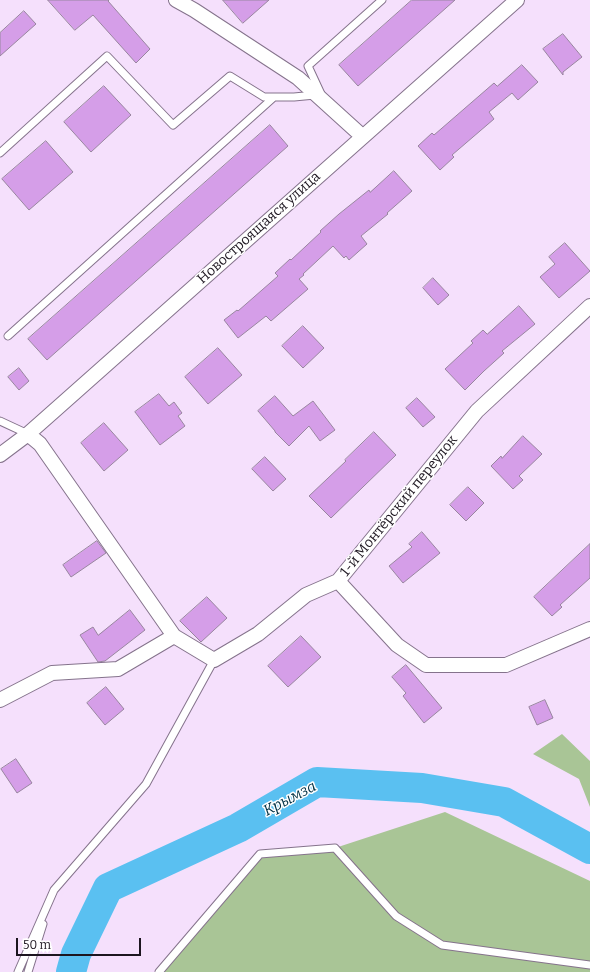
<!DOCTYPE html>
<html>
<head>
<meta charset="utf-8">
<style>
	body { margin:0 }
	#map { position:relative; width:590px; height:972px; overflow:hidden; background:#f5e0fc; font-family:Bitter,serif }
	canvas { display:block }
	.scale { position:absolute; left:16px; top:938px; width:125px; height:18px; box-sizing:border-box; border:2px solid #1c151f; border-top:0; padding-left:5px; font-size:12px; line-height:14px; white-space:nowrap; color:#1c151f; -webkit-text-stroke:3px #fff; paint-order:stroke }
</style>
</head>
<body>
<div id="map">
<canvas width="590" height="972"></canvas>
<div class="scale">50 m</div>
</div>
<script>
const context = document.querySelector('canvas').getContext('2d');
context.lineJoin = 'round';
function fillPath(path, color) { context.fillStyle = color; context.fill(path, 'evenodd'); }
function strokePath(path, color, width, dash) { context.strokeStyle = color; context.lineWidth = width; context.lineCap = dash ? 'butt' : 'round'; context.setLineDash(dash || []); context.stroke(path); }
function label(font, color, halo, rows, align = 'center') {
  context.font = font + ' Bitter,serif'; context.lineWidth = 3; context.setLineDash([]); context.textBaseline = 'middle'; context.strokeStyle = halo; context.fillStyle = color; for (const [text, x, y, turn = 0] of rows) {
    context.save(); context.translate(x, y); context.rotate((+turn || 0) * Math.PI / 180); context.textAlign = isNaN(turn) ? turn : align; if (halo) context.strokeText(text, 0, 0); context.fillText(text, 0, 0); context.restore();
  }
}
const green = new Path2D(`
	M 562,734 L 590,761 L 590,807 L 579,779 L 533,754 Z
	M 445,812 L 590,881 L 590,972 L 160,972 L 260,854 L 335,848 Z`);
const river = new Path2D(`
	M 71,972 L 76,954 L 108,888 L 238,828 L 317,782 L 422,788 L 504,802 L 590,849`);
const building = new Path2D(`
	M 48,0 L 109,0 L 108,1 L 150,49 L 136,63 L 93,15 L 75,30 Z
	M 223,0 L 269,0 L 243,23 Z
	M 412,0 L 455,0 L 358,86 L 339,65 Z
	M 24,11 L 36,24 L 0,56 L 0,33 Z
	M 563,34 L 582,57 L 563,72 L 563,75 L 543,49 Z
	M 522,65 L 538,82 L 518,100 L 512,93 L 489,112 L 494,119 L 452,155 L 454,157 L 440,170 L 418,146 L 432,133 L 434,135 L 494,83 L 497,86 Z
	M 104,86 L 131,115 L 91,152 L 64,122 Z
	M 270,125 L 288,146 L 47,360 L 28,339 Z
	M 46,141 L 73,172 L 29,210 L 2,179 Z
	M 394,171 L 412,191 L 387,213 L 388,214 L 361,236 L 367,244 L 349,260 L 346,256 L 344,258 L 333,246 L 303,274 L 304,275 L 299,279 L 308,289 L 271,321 L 266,316 L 238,338 L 224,320 L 237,310 L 238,311 L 278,276 L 275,273 L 290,259 L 291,260 L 321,232 L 320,231 L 339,214 L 369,190 L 370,192 Z
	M 565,243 L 590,271 L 559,298 L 540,277 L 555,264 L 549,257 Z
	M 433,278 L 449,295 L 438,305 L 423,288 Z
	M 519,306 L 535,324 L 502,351 L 504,353 L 484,371 L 465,390 L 445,369 L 473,343 L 471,341 L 483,330 L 487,334 Z
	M 303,326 L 324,348 L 303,368 L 282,346 Z
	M 218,348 L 242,375 L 208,404 L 185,377 Z
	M 19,368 L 29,381 L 19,390 L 8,377 Z
	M 159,394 L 169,406 L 174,402 L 182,413 L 178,416 L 185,426 L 160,445 L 135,412 Z
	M 275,396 L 293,416 L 313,401 L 335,430 L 320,441 L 309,426 L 289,446 L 275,432 L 275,431 L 258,411 Z
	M 417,398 L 435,417 L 423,427 L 406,408 Z
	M 104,423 L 128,450 L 104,471 L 81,443 Z
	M 374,432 L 396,455 L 331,518 L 309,496 L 346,461 L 345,460 Z
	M 523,436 L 542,454 L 519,476 L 523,480 L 513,489 L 491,466 L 501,456 L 502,458 Z
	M 265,457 L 286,479 L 273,491 L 252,469 Z
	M 468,487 L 484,503 L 466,521 L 450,505 Z
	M 422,532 L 440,553 L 403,583 L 389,566 L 412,547 L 409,544 Z
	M 97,541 L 106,553 L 71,577 L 63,565 Z
	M 590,544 L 590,578 L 560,605 L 562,607 L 552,616 L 534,597 Z
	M 207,597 L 227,618 L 201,642 L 180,621 Z
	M 130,610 L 145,630 L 105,661 L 98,662 L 80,635 L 93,627 L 98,635 Z
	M 301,636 L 321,657 L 288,687 L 268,666 Z
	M 406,665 L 442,708 L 424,723 L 403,696 L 406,693 L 392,677 Z
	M 106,687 L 124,709 L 105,725 L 87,703 Z
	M 545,700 L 553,718 L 537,725 L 529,707 Z
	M 16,759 L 32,783 L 17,793 L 1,769 Z`);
const lane = new Path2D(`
	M 321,94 L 308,66 L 382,0
	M 0,153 L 107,56 L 173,125 L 230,76 L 264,97 L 294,97 L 315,95
	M 8,336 L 273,98
	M 0,421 L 28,434
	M 18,972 L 54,890 L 146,784 L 214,660
	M 28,972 L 43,924
	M 159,972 L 260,854 L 335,848 L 396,916 L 442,945 L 590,965`);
const street = new Path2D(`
	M 176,0 L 194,10 L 298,78 L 362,136
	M 28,434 L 40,444 L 174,636 L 214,660 L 258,634 L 306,595 L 338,581 L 477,411 L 590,306
	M 0,455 L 28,434 L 54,411 L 517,0
	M 338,581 L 397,645 L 426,665 L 506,665 L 590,629
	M 0,700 L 52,673 L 118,669 L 174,636`);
const streetNames = [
	["Новостроящаяся улица",259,228,-42],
	["1-й Монтёрский переулок",399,506,-51]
];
const waterNames = [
	["Крымза",290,799,-28]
];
fillPath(green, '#a9c596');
strokePath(river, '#5ac0f1', 30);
fillPath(building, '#d59ee8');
strokePath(building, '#98859f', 1);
strokePath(lane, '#85738c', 9);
strokePath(street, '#85738c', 16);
strokePath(lane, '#fff', 7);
strokePath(street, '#fff', 14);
label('14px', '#1c151f', '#fff', streetNames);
label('italic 15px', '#013144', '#fff', waterNames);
</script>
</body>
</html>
